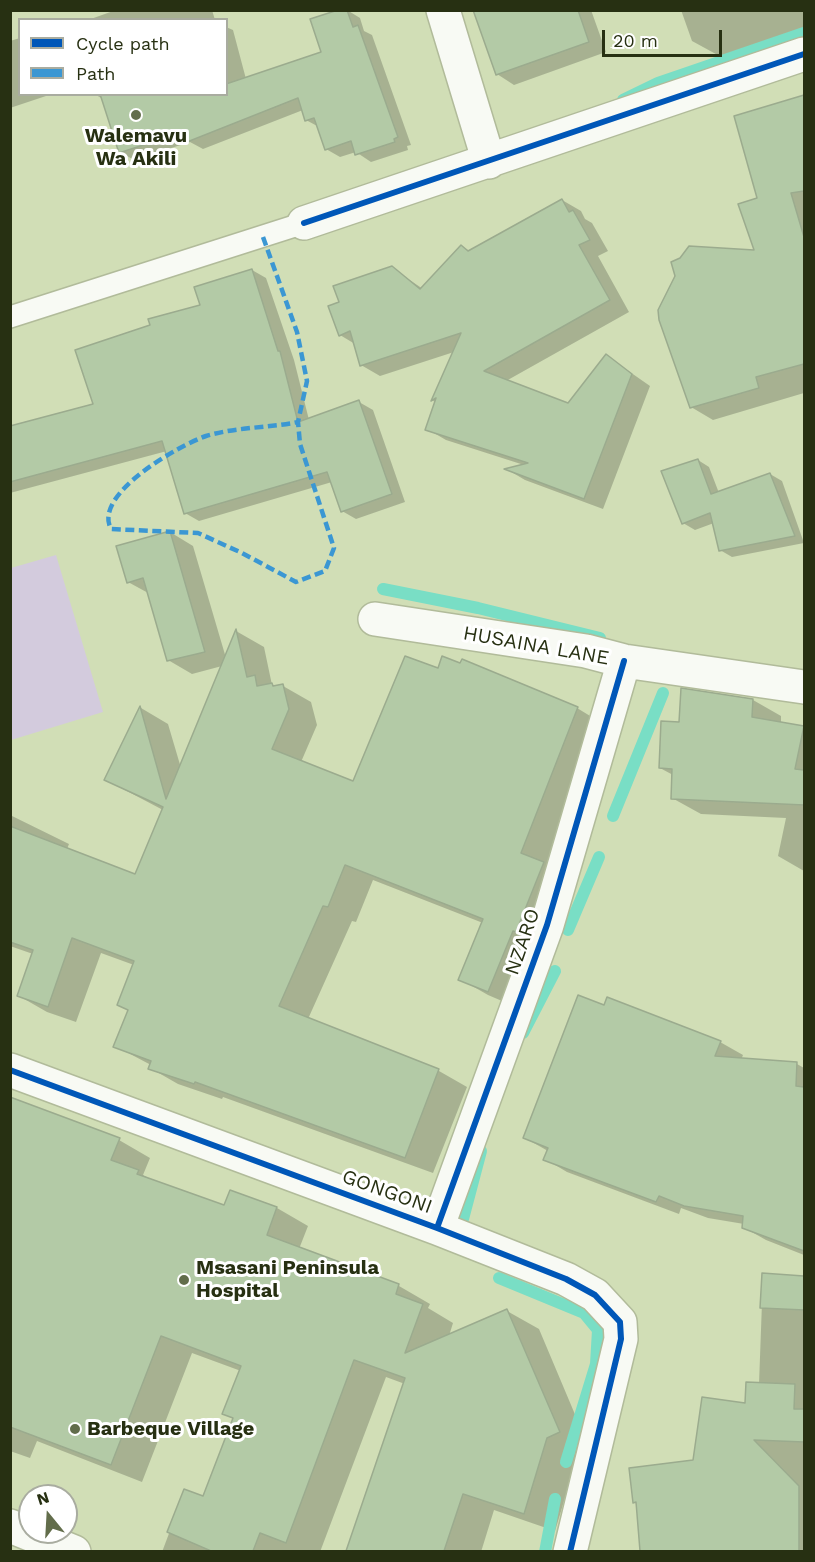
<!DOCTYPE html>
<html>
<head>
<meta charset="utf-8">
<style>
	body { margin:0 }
	#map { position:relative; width:815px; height:1562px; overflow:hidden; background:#d1deb6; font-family:"Work Sans",sans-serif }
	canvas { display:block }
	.frame { position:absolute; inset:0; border:12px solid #273012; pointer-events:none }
	.legend { position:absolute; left:18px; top:18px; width:210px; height:78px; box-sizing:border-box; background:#fff; border:2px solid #a9aca0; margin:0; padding:8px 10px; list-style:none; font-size:18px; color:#273012 }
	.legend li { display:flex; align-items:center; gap:12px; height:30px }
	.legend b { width:30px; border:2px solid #a9aca0 }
	.north { position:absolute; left:18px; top:1484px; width:60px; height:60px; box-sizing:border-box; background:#fff; border:2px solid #a9aca0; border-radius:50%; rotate:342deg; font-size:16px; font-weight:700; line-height:24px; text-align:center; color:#273012 }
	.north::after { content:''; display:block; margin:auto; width:21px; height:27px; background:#626d4b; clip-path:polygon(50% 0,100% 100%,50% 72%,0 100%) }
	.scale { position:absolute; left:602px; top:30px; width:120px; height:27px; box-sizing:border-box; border:3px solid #273012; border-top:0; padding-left:8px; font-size:18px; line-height:21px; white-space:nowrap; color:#273012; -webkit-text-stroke:4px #fff; paint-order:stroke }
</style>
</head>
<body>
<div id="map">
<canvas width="815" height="1562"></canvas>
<div class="frame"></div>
<ul class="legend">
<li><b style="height:8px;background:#0057b8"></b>Cycle path</li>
<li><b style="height:8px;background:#3b97d3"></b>Path</li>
</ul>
<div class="north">N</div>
<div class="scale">20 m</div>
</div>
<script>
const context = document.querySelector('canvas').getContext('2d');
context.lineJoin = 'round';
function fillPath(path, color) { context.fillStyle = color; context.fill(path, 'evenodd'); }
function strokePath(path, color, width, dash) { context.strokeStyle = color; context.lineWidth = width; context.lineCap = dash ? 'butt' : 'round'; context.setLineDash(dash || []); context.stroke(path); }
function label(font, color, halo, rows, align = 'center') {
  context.font = font + ' "Work Sans",sans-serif'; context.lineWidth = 6; context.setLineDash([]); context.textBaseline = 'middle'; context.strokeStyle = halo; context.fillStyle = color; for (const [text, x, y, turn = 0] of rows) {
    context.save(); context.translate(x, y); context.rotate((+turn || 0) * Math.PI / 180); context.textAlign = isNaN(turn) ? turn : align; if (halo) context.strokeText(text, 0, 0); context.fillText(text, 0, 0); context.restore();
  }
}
const green = new Path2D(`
	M 56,555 L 103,712 L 11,740 L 11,568 Z`);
const shadow = new Path2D(`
	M 116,10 L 212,10 L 215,20 L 88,20 Z
	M 347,10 L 360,18 L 364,31 L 372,35 L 411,145 L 407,146 L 408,150 L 371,162 L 356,152 L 340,157 L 326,149 L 319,127 L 306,120 L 303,110 L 203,149 L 190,142 L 134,160 L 120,152 L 103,99 L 96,95 L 226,94 L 226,27 L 233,30 L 246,79 L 323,52 Z
	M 474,10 L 591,10 L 606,52 L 514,85 L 497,74 Z
	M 681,10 L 804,10 L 804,31 L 725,59 L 692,41 Z
	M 20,38 L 20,94 L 52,94 L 10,108 L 10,41 Z
	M 804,96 L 804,393 L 713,420 L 691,407 L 756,252 L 759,199 L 736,117 Z
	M 562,200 L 581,211 L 585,219 L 592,223 L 608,251 L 598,256 L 629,312 L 506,381 L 569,405 L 607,356 L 650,386 L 603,509 L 525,480 L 508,470 L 524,465 L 446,440 L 427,429 L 436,402 L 433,401 L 454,352 L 380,376 L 361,365 L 355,344 L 340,335 L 341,303 L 392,268 L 423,289 L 462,246 L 471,252 Z
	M 252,270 L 266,278 L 294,360 L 309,420 L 359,402 L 373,410 L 405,502 L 356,519 L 342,511 L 332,482 L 199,521 L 185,513 L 167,451 L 10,493 L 10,427 L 95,405 L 152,326 L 202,306 Z
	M 698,460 L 709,467 L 719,493 L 770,474 L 782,481 L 804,543 L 732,557 L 720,550 L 714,523 L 695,530 L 683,523 Z
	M 170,532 L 193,546 L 226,658 L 236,631 L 264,647 L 272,685 L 283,686 L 311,702 L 317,725 L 301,762 L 353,783 L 439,669 L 577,708 L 605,725 L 516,1007 L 488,995 L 460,979 L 483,923 L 373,880 L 356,922 L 352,921 L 308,1019 L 439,1071 L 467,1087 L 433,1173 L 223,1097 L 222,1099 L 178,1084 L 150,1068 L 151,1065 L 115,1046 L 129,1010 L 134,965 L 101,953 L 76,1022 L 47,1012 L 19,996 L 33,954 L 10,946 L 10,815 L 69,844 L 67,849 L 136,876 L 163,810 L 106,780 L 141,708 L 168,724 L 181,768 L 222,666 L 192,674 L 168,660 L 150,594 L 128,582 Z
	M 753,700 L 781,716 L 781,724 L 804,728 L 804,871 L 778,856 L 786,818 L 701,814 L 672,798 L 673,775 L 660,768 L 680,724 Z
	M 720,1042 L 743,1055 L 741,1060 L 797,1064 L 804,1068 L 804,1255 L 766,1240 L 743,1227 L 744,1224 L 708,1218 L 681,1208 L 679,1214 L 567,1172 L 545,1159 L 548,1151 L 525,1138 Z
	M 10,1099 L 119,1140 L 150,1158 L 143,1175 L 159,1184 L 225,1207 L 231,1192 L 277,1208 L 308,1226 L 299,1249 L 399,1286 L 430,1304 L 428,1308 L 453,1323 L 449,1336 L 507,1311 L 539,1329 L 590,1450 L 578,1455 L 555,1531 L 494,1510 L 481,1552 L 347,1552 L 405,1384 L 386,1377 L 320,1552 L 162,1552 L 185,1491 L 204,1498 L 234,1419 L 224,1413 L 241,1371 L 192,1353 L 142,1482 L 37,1441 L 30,1458 L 10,1451 Z
	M 763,1275 L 804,1277 L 804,1552 L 641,1552 L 637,1503 L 634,1502 L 694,1461 L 747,1405 L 759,1384 Z`);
const stream = new Path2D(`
	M 623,100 L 658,83 L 804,33
	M 383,589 L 478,608 L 600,638
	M 613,816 L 663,693
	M 568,930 L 599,857
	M 523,1033 L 555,971
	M 463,1219 L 481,1151
	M 499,1278 L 584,1313 L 598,1330 L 596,1364 L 566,1462
	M 545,1552 L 555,1499`);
const building = new Path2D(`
	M 338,10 L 347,10 L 353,27 L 358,25 L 398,137 L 394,139 L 395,142 L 355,155 L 351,141 L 325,150 L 314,118 L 305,121 L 298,98 L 187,142 L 183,132 L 119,153 L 100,94 L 226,94 L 226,84 L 321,52 L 310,19 Z
	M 473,10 L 578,10 L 589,42 L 496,75 Z
	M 804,95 L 804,191 L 791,193 L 804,237 L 804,364 L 756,377 L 759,388 L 690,408 L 659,320 L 658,310 L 675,276 L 671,262 L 680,258 L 689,246 L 754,250 L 738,204 L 757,198 L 734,116 Z
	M 562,199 L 569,212 L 573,210 L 590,240 L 579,245 L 610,300 L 484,371 L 568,403 L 606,354 L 632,374 L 584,499 L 504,469 L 528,463 L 425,430 L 436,398 L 431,401 L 461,333 L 360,366 L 350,331 L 339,336 L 328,306 L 339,302 L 333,286 L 392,266 L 420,289 L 461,245 L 468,251 Z
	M 252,269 L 278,351 L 280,351 L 298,422 L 359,400 L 392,494 L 341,512 L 327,472 L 184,514 L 162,441 L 10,482 L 10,426 L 93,404 L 75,350 L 150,325 L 148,319 L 200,305 L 194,287 Z
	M 698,459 L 711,494 L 770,473 L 795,536 L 719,551 L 710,513 L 682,524 L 661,471 Z
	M 170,531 L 205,652 L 167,661 L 143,578 L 127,583 L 116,546 Z
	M 236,629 L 247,677 L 255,675 L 257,686 L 272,683 L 273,686 L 283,684 L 289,709 L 272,749 L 353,781 L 405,656 L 438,668 L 442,656 L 460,663 L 462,659 L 578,707 L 521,853 L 544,862 L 516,932 L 513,931 L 488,992 L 458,980 L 483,919 L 345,865 L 328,907 L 323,906 L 279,1006 L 439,1069 L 405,1158 L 195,1082 L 194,1084 L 148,1069 L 151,1061 L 113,1047 L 128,1010 L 117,1005 L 134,961 L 72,938 L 48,1007 L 17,996 L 33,950 L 10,942 L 10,826 L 135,874 L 163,807 L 104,780 L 140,706 L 166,799 Z
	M 681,688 L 753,699 L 752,717 L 804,726 L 795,769 L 804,770 L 804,805 L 671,799 L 672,769 L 659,768 L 661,721 L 679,722 Z
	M 578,995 L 604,1005 L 607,997 L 721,1041 L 715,1056 L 797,1062 L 796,1086 L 804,1087 L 804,1251 L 742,1228 L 743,1216 L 684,1206 L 659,1196 L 656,1202 L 543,1160 L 548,1148 L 523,1138 Z
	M 10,1097 L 120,1138 L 111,1160 L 139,1170 L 137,1174 L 224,1205 L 230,1190 L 277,1207 L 267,1235 L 399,1284 L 396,1294 L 423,1304 L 405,1353 L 507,1309 L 560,1432 L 547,1438 L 524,1514 L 463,1494 L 444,1551 L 346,1551 L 405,1378 L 354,1360 L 286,1543 L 260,1533 L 253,1551 L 211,1551 L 167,1532 L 184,1489 L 203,1496 L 233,1418 L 222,1414 L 241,1366 L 161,1336 L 111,1465 L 10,1427 Z
	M 762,1273 L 804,1276 L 804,1310 L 760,1308 Z
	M 746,1382 L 795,1384 L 794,1409 L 804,1409 L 804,1442 L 754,1440 L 799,1486 L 799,1551 L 640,1551 L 636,1502 L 633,1503 L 629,1468 L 693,1460 L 702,1397 L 745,1403 Z`);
const lane = new Path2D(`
	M 10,317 L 304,223`);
const street = new Path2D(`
	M 443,10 L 489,162
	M 304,223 L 804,54
	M 375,619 L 586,651 L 624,661 L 804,687
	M 10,1070 L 437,1228 L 566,1279 L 595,1295 L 620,1322 L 621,1339 L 570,1552
	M 437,1228 L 547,925 L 624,661
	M 10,1526 L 74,1552`);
const quiet = new Path2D(`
	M 263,237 L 297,332 L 307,381 L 298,422 L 300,444 L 334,548 L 325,571 L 296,582 L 242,553 L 198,533 L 111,529 C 92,494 180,445 206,436 C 236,427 268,428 298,422`);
const cycleway = new Path2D(`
	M 304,223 L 804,54
	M 10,1070 L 437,1228 L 566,1279 L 595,1295 L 620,1322 L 621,1339 L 570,1552
	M 437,1228 L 547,925 L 624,661`);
const markers = [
	[136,115,6,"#626d4b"],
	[184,1280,6,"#626d4b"],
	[75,1429,6,"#626d4b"]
];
const poiNames = [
	["Walemavu",136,136,"center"],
	["Wa Akili",136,159,"center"],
	["Msasani Peninsula",196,1268],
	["Hospital",196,1291],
	["Barbeque Village",87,1429]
];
const streetNames = [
	["HUSAINA LANE",536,646,10],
	["NZARO",523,942,-71],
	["GONGONI",387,1192,20]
];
fillPath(green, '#d3cbdd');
fillPath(shadow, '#0003');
strokePath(stream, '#79dec5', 12);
fillPath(building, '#b3caa6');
strokePath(building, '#9bab8e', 1.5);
strokePath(lane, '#b1bb9a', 24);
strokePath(street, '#b1bb9a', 36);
strokePath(lane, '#f8faf4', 21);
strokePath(street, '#f8faf4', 33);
strokePath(quiet, '#3b97d3', 4.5, [9, 4.5]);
strokePath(cycleway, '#0057b8', 6);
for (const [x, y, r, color] of markers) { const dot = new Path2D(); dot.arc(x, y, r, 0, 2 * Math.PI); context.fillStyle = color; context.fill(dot); strokePath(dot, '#fff', 2); }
label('bold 20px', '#273012', '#fff', poiNames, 'left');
label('20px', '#273012', '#fff', streetNames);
</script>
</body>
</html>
